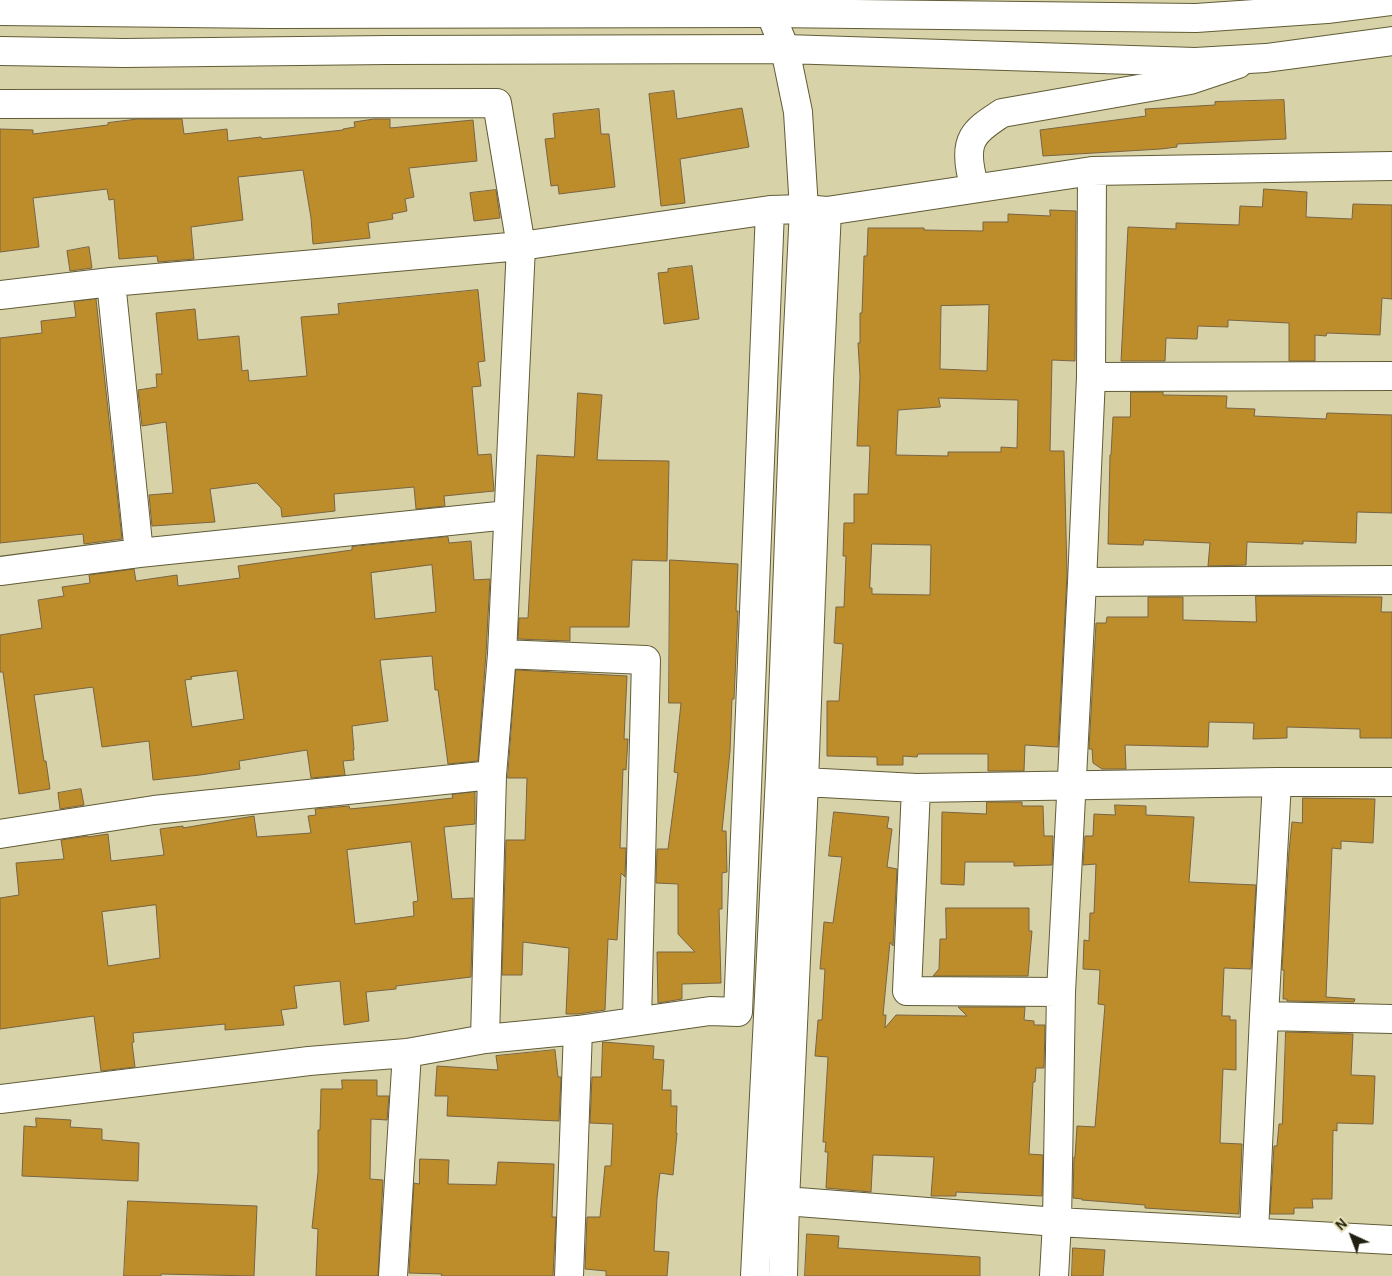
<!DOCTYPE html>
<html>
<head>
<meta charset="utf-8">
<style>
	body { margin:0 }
	#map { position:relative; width:1392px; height:1276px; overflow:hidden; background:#d8d2a9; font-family:"Alegreya Sans",sans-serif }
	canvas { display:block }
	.north { position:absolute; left:1327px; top:1211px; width:50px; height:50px; -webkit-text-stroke:4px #e5e0b5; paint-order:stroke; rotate:317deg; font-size:14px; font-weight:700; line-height:20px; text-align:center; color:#222010 }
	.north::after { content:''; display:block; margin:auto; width:18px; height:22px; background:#222010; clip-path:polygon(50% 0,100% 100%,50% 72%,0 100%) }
</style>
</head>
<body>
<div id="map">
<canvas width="1392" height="1276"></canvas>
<div class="north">N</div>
</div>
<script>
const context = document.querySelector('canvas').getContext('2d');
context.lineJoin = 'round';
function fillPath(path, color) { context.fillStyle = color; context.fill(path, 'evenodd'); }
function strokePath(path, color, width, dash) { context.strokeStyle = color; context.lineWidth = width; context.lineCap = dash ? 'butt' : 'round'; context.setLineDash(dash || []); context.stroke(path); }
const building = new Path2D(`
	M 674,91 L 677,119 L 742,108 L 749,147 L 680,159 L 685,203 L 661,206 L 649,94 Z
	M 1284,100 L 1286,139 L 1177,144 L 1177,147 L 1161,149 L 1043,156 L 1040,130 L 1146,116 L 1145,109 L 1215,105 L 1215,102 Z
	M 599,109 L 601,134 L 609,134 L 615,187 L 559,194 L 558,185 L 551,186 L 545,139 L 555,138 L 553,114 Z
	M 138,119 L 182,119 L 184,134 L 227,129 L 228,141 L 261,137 L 262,139 L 343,130 L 343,129 L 355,127 L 354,122 L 374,119 L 390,119 L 390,128 L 473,120 L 477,161 L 409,168 L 414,197 L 405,199 L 407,211 L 392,214 L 393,219 L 368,223 L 370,238 L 313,244 L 311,218 L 303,170 L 238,177 L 243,220 L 191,227 L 194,259 L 158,262 L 157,256 L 119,259 L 114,199 L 109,200 L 107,189 L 33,198 L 39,247 L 0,252 L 0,129 L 33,130 L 33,134 L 108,125 L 108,123 Z
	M 1264,189 L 1307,192 L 1306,217 L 1352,219 L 1353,204 L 1392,205 L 1392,299 L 1382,298 L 1380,335 L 1327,333 L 1326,336 L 1315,335 L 1315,361 L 1289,361 L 1289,323 L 1228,320 L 1228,327 L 1198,326 L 1197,339 L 1166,338 L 1165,361 L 1121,361 L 1128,227 L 1176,229 L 1176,223 L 1239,225 L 1240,206 L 1262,207 Z
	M 496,190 L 500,218 L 474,221 L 470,193 Z
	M 1050,210 L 1076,211 L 1075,361 L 1052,360 L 1050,451 L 1064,451 L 1067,575 L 1058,747 L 1025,745 L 1024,771 L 988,771 L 988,754 L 918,754 L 917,757 L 903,756 L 903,765 L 877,765 L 877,757 L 827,756 L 827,701 L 839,701 L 843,644 L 834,643 L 836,607 L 844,607 L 846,556 L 843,556 L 844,523 L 854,523 L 854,494 L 868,494 L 870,446 L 857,446 L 860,377 L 858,343 L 860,343 L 860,313 L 862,313 L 864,256 L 867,256 L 868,228 L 924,228 L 924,230 L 983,231 L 983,222 L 1008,222 L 1008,214 L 1050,216 ZM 989,305 L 987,371 L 940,369 L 941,306 ZM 939,398 L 1018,400 L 1017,448 L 1001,447 L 1001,452 L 948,452 L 948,456 L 896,455 L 898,410 L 940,407 ZM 872,544 L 931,545 L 930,595 L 872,594 L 872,588 L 870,588 Z
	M 89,247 L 92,268 L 70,271 L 67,251 Z
	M 692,266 L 699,319 L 664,324 L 658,273 L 668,272 L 668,269 Z
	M 478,290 L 485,361 L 478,362 L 481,386 L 472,387 L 478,455 L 491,454 L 494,491 L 444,496 L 445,506 L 416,509 L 414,487 L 334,494 L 335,511 L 282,517 L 281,508 L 257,483 L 210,489 L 215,522 L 152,526 L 149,495 L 173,493 L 166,422 L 142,426 L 138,390 L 157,387 L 156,374 L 162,374 L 156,313 L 195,309 L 198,340 L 239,336 L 242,371 L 248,370 L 249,381 L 307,376 L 301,317 L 339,314 L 338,304 Z
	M 96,299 L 122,539 L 84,544 L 83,534 L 0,543 L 0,338 L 42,333 L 41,321 L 76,317 L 74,302 Z
	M 1131,392 L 1163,392 L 1163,395 L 1227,396 L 1226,408 L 1255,409 L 1254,416 L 1326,419 L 1327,413 L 1392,415 L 1392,513 L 1357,512 L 1356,543 L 1303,541 L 1303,544 L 1247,542 L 1246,565 L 1208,566 L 1210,543 L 1144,540 L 1143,545 L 1108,544 L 1110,455 L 1111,455 L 1113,417 L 1130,417 Z
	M 578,393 L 602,395 L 597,460 L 669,461 L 667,561 L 632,560 L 629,627 L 570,627 L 570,641 L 518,639 L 519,618 L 528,618 L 537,455 L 574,457 Z
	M 448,537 L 449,543 L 471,541 L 474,580 L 490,579 L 486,653 L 478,761 L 448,764 L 438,690 L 435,690 L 432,656 L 380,660 L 388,721 L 352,726 L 354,750 L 353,750 L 354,760 L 343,761 L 345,775 L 311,778 L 307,750 L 239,761 L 240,769 L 200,775 L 153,780 L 149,741 L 102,747 L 93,687 L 34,695 L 44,761 L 46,761 L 50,789 L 19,794 L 3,672 L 0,672 L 0,635 L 42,628 L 38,600 L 64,596 L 62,587 L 90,583 L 89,575 L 134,569 L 136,581 L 177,575 L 178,586 L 240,578 L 238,566 L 352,550 L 352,547 ZM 432,565 L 436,612 L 375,619 L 371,573 ZM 237,671 L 244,719 L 192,727 L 185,680 L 192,679 L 191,677 Z
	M 670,560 L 738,564 L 736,611 L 738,611 L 734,699 L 732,699 L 730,751 L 722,831 L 726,831 L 727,872 L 722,873 L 722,909 L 719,909 L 721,983 L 682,984 L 682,999 L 658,1003 L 657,952 L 695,952 L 678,934 L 678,884 L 656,883 L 657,849 L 668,849 L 678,773 L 674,772 L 681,703 L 669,703 Z
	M 1256,596 L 1382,597 L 1381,612 L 1392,612 L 1392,738 L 1360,738 L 1360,729 L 1287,727 L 1287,738 L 1253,739 L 1254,723 L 1209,722 L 1208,747 L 1125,745 L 1126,769 L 1102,769 L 1093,763 L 1092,749 L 1089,749 L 1096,623 L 1106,623 L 1107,617 L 1148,617 L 1148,597 L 1183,597 L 1183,620 L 1256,622 Z
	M 516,670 L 627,676 L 624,739 L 628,739 L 626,770 L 623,769 L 620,848 L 626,848 L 625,877 L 621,873 L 617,940 L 608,939 L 605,1010 L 578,1014 L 566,1014 L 569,948 L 523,942 L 522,975 L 502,975 L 506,840 L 525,840 L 527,778 L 508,778 Z
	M 81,789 L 84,805 L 60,809 L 58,793 Z
	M 475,792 L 475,824 L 444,827 L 452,899 L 473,898 L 471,977 L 396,986 L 396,989 L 366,992 L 369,1021 L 344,1025 L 340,981 L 294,986 L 297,1008 L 281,1010 L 284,1025 L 225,1030 L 225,1024 L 133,1033 L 134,1042 L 132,1043 L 135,1067 L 101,1071 L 94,1016 L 0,1029 L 0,898 L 19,895 L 16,863 L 64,859 L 61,840 L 88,836 L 88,837 L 108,834 L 111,861 L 164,855 L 160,829 L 183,826 L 183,828 L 254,816 L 257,837 L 311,833 L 308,816 L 316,815 L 315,809 L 349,806 L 350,809 L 390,805 L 453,798 L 452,795 ZM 411,842 L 418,901 L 413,902 L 414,916 L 355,924 L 347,850 ZM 156,905 L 160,958 L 108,966 L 102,912 Z
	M 1303,798 L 1375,799 L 1373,843 L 1341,841 L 1341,849 L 1332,848 L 1326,997 L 1355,999 L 1354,1002 L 1287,1001 L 1287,999 L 1283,999 L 1284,970 L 1282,970 L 1289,851 L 1292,822 L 1302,823 Z
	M 987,802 L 1022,802 L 1022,806 L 1043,806 L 1044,836 L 1053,836 L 1052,865 L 1014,866 L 1014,862 L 965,862 L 964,885 L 941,884 L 942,812 L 986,814 Z
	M 1115,805 L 1146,806 L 1146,815 L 1194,817 L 1189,882 L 1256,885 L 1251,969 L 1224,968 L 1222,1016 L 1230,1016 L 1230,1020 L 1236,1020 L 1236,1070 L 1223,1069 L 1220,1143 L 1242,1144 L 1239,1214 L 1145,1208 L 1145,1205 L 1082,1200 L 1082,1199 L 1073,1198 L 1074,1157 L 1075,1157 L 1077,1126 L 1095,1127 L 1105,1005 L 1098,1004 L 1100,970 L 1083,969 L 1084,940 L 1089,941 L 1090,913 L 1094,913 L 1096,864 L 1083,865 L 1085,836 L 1093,836 L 1094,814 L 1115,815 Z
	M 834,812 L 889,817 L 887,828 L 892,829 L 887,867 L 897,869 L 893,946 L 890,942 L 883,1015 L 886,1015 L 885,1028 L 896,1015 L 967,1016 L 958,1007 L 1025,1007 L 1024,1020 L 1034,1021 L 1034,1025 L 1045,1025 L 1044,1068 L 1036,1068 L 1035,1082 L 1033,1082 L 1029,1154 L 1043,1155 L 1042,1196 L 956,1192 L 956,1196 L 931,1196 L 934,1157 L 873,1155 L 871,1192 L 826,1188 L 828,1152 L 825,1152 L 826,1142 L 823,1142 L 828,1057 L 815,1056 L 818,1020 L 822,1020 L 825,969 L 820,969 L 824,922 L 833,923 L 842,857 L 829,856 Z
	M 946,908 L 1029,908 L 1029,931 L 1032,931 L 1028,976 L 933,976 L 939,969 L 940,939 L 946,939 Z
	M 1286,1032 L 1353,1034 L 1351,1075 L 1375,1076 L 1373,1124 L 1337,1123 L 1337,1131 L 1333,1130 L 1332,1199 L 1312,1199 L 1313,1208 L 1294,1208 L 1294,1214 L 1270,1214 L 1274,1146 L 1277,1146 L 1279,1124 L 1282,1124 Z
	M 603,1042 L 654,1046 L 653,1059 L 664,1060 L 662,1090 L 671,1090 L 671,1106 L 677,1106 L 676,1133 L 677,1133 L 673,1175 L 660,1173 L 657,1198 L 654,1251 L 669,1252 L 667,1276 L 606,1276 L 606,1271 L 585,1269 L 587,1217 L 600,1217 L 605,1166 L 611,1166 L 613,1124 L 590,1123 L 592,1077 L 601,1077 Z
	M 555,1050 L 558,1077 L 561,1077 L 559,1121 L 447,1116 L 448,1096 L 435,1096 L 437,1066 L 498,1070 L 496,1056 Z
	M 342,1080 L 377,1080 L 377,1096 L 389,1096 L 387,1120 L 371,1119 L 370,1179 L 383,1180 L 378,1276 L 316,1276 L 318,1229 L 312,1228 L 318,1172 L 318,1130 L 320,1130 L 321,1089 L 342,1089 Z
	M 36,1118 L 71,1120 L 70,1127 L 102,1129 L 102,1140 L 139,1143 L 138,1181 L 22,1176 L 24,1126 L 36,1127 Z
	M 420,1159 L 449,1160 L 448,1184 L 496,1185 L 498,1162 L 554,1164 L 552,1217 L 556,1217 L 553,1276 L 441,1276 L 442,1274 L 409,1273 L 414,1183 L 419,1184 Z
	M 128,1201 L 257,1206 L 254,1276 L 161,1274 L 161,1276 L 124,1276 Z
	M 807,1234 L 839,1236 L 838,1248 L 980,1257 L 980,1276 L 805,1276 Z
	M 1073,1248 L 1105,1250 L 1103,1276 L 1072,1276 Z`);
const street = new Path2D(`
	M 0,104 L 497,103 L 521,246 L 502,654 L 492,775 L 485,1039
	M 975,188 C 971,175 965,152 973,138 C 979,127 992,120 1002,113 L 1190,80 L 1238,64
	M 111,282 L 139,553
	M 0,295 L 111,282 L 521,246 L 770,210 L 804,209 L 827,211 L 1092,171 L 1392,166
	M 1091,377 L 1392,376
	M 0,571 L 139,553 L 508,515
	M 1082,582 L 1392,580
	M 502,654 L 646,660 L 637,1021
	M 804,782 L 819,380 L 827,211
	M 916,788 L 907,991 L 1061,992
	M 0,834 L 154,810 L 492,775
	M 1264,1016 L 1392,1019
	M 0,1099 L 309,1061 L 407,1053 L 485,1039 L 578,1030 L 710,1011 L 738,1012 L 770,210
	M 785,1201 L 804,782 L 916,788 L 1277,782 L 1392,782
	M 1254,1232 L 1264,1016 L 1277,782
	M 393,1276 L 407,1053
	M 569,1276 L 578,1030
	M 783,1276 L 785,1201 L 1057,1222 L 1392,1240
	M 1054,1276 L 1057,1222 L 1061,992 L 1082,582 L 1091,377 L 1092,171`);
const secondary = new Path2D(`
	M 0,11 L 272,14 L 770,13 L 1196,18 L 1327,9 L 1392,1
	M 0,51 L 124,53 L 387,50 L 785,49 L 1195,62 L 1266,58 L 1392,41
	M 755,1276 L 780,776 L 793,434 L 804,209 L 798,112 L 785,49`);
const primary = new Path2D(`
	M 765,0 L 785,49`);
fillPath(building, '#be8d2b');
strokePath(building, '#786442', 1);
strokePath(street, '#615c36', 30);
strokePath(secondary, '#615c36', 30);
strokePath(primary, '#615c36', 30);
strokePath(street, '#fff', 28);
strokePath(secondary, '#fff', 28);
strokePath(primary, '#fff', 28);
</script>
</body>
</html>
